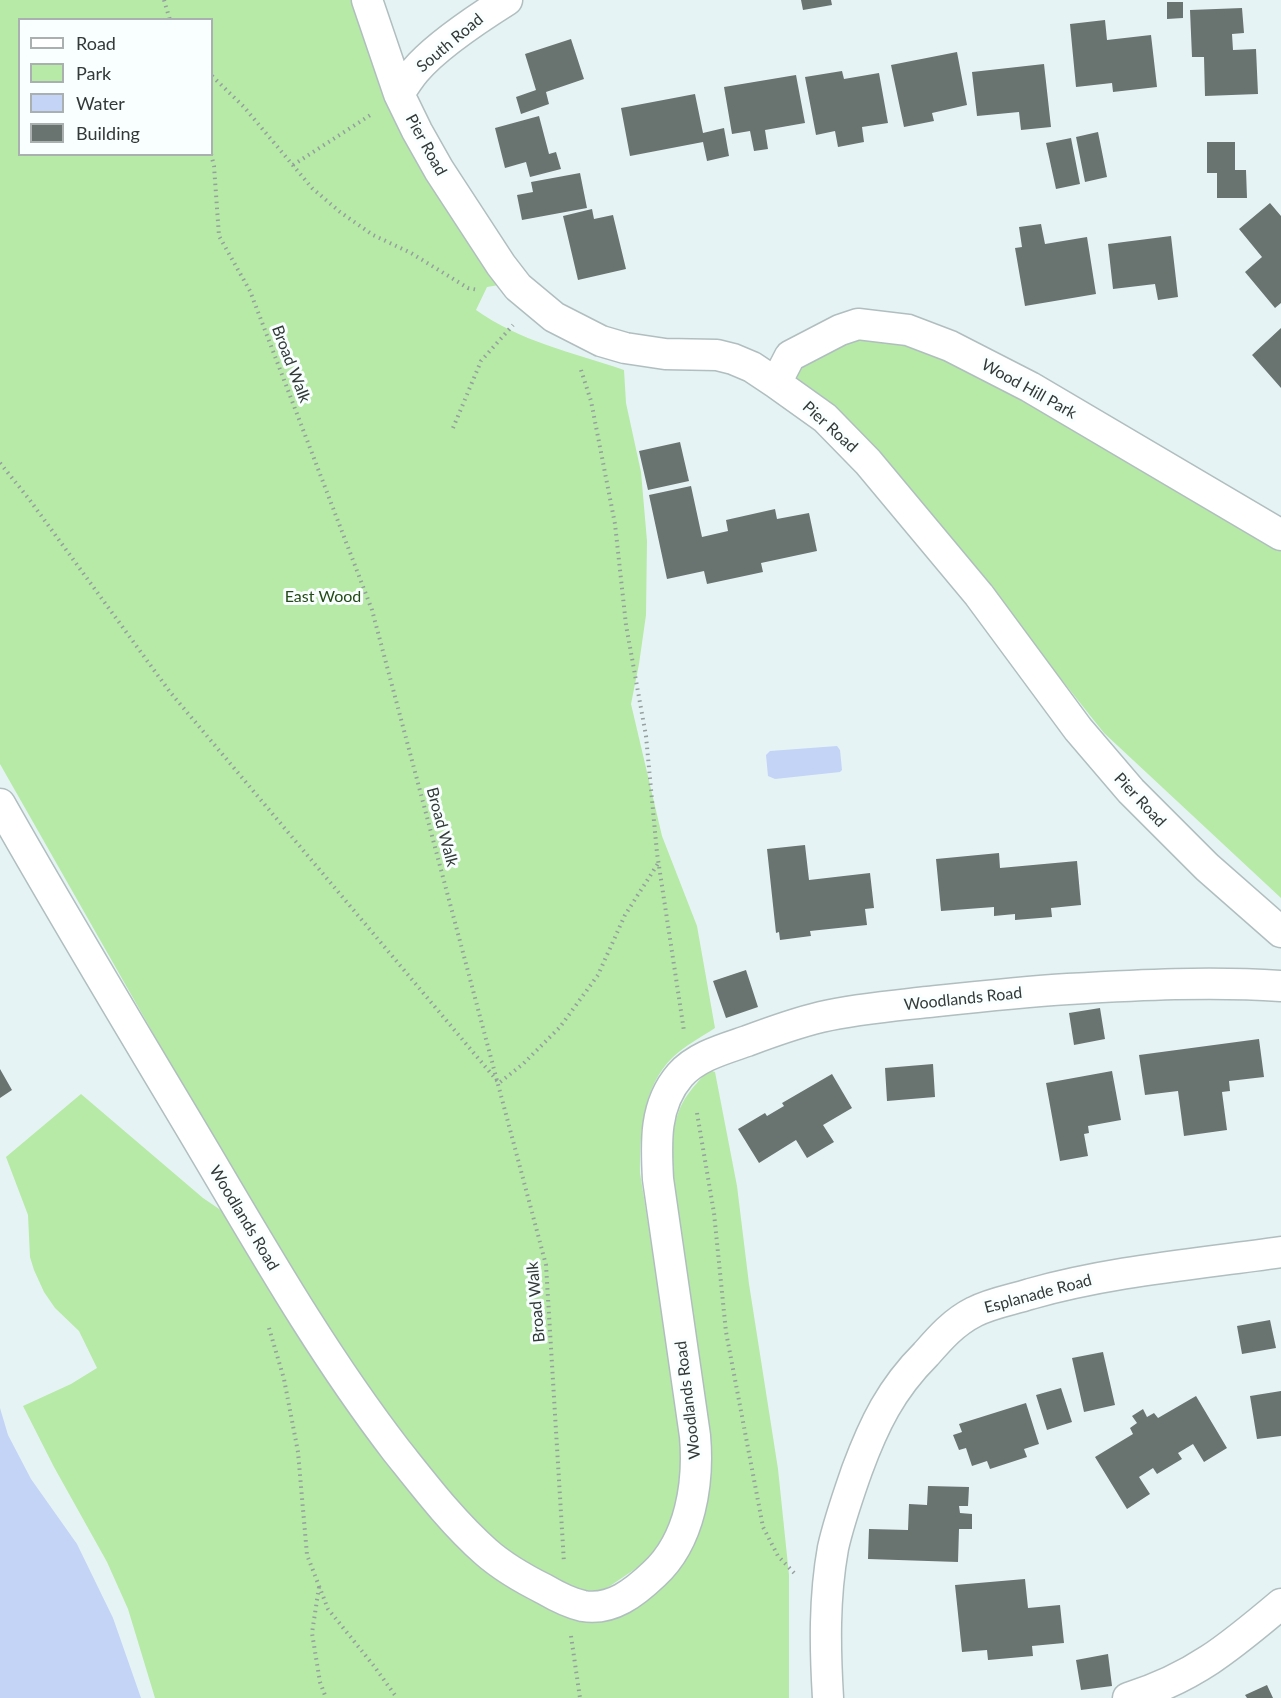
<!DOCTYPE html>
<html>
<head>
<meta charset="utf-8">
<style>
	body { margin:0 }
	#map { position:relative; width:1281px; height:1698px; overflow:hidden; background:#e6f3f4; font-family:Lato,sans-serif }
	canvas { display:block }
	.legend { position:absolute; left:18px; top:18px; width:195px; height:138px; box-sizing:border-box; background:#f9ffff; border:2px solid #aaafaf; margin:0; padding:8px 10px; list-style:none; font-size:18px; color:#333838 }
	.legend li { display:flex; align-items:center; gap:12px; height:30px }
	.legend b { width:30px; border:2px solid #aaafaf }
</style>
</head>
<body>
<div id="map">
<canvas width="1281" height="1698"></canvas>
<ul class="legend">
<li><b style="height:8px;background:#fff"></b>Road</li>
<li><b style="height:16px;background:#b6eaa6"></b>Park</li>
<li><b style="height:16px;background:#c3d4f6"></b>Water</li>
<li><b style="height:16px;background:#697470"></b>Building</li>
</ul>
</div>
<script>
const context = document.querySelector('canvas').getContext('2d');
context.lineJoin = 'round';
function fillPath(path, color) { context.fillStyle = color; context.fill(path, 'evenodd'); }
function strokePath(path, color, width, dash) { context.strokeStyle = color; context.lineWidth = width; context.lineCap = dash ? 'butt' : 'round'; context.setLineDash(dash || []); context.stroke(path); }
function label(font, color, halo, rows, align = 'center') {
  context.font = font + ' Lato,sans-serif'; context.lineWidth = 6; context.setLineDash([]); context.textBaseline = 'middle'; context.strokeStyle = halo; context.fillStyle = color; for (const [text, x, y, turn = 0] of rows) {
    context.save(); context.translate(x, y); context.rotate((+turn || 0) * Math.PI / 180); context.textAlign = isNaN(turn) ? turn : align; if (halo) context.strokeText(text, 0, 0); context.fillText(text, 0, 0); context.restore();
  }
}
const green = new Path2D(`
	M 0,0 L 358,0 L 499,285 L 487,287 L 476,310 C 519,341 574,353 624,370 L 626,403 L 641,472 L 647,541 L 646,615 L 639,664 L 631,704 L 662,836 L 697,926 L 715,1028 C 701,1037 685,1046 673,1057 C 642,1087 640,1133 640,1173 L 683,1441 L 682,1497 L 659,1546 L 641,1565 L 607,1588 L 596,1591 L 579,1590 L 561,1584 L 508,1553 L 446,1491 L 379,1406 L 324,1324 L 257,1216 L 0,764 ZM 20,20 L 212,20 L 212,154 L 20,154 Z
	M 855,335 L 937,352 L 1036,407 L 1135,467 L 1262,537 L 1281,550 L 1281,898 L 1104,733 L 983,581 L 794,376 L 806,356 Z
	M 712,1071 L 715,1072 L 737,1186 L 749,1284 L 778,1469 L 789,1575 L 789,1698 L 155,1698 L 128,1609 L 107,1562 L 54,1467 L 23,1406 L 71,1384 L 97,1368 L 79,1331 L 55,1308 L 44,1292 L 34,1270 L 30,1257 L 28,1215 L 6,1157 L 81,1094 L 203,1198 L 225,1213 L 388,1463 L 436,1523 L 479,1565 L 528,1599 L 569,1617 L 630,1611 L 653,1594 L 709,1444 L 670,1148 C 676,1119 677,1105 697,1083 C 702,1077 705,1073 712,1071 Z`);
const water = new Path2D(`
	M 837,746 L 840,750 L 842,770 L 840,772 L 775,779 L 768,776 L 766,755 L 770,751 Z
	M 0,1408 L 8,1435 L 31,1479 L 77,1544 L 113,1618 L 141,1698 L 0,1698 Z`);
const building = new Path2D(`
	M 801,0 L 831,0 L 832,5 L 803,10 Z
	M 1167,2 L 1183,2 L 1183,18 L 1167,19 Z
	M 1242,8 L 1244,33 L 1232,34 L 1233,50 L 1256,49 L 1258,94 L 1205,96 L 1204,57 L 1192,57 L 1190,10 Z
	M 1105,20 L 1107,40 L 1151,35 L 1157,87 L 1113,92 L 1112,83 L 1076,87 L 1070,24 Z
	M 571,39 L 584,79 L 546,92 L 549,104 L 521,114 L 516,97 L 536,90 L 525,54 Z
	M 957,52 L 967,105 L 932,113 L 934,121 L 904,127 L 891,65 Z
	M 1044,64 L 1051,127 L 1021,130 L 1019,112 L 977,116 L 972,72 Z
	M 842,71 L 844,79 L 879,73 L 888,123 L 862,127 L 864,142 L 838,147 L 835,131 L 816,135 L 805,77 Z
	M 796,75 L 805,123 L 765,130 L 768,149 L 754,151 L 750,131 L 732,134 L 724,87 Z
	M 695,94 L 703,133 L 724,128 L 729,156 L 707,161 L 703,142 L 630,156 L 621,108 Z
	M 539,116 L 549,154 L 556,152 L 561,169 L 530,177 L 526,162 L 505,168 L 495,128 Z
	M 1098,132 L 1107,177 L 1085,182 L 1076,137 Z
	M 1071,138 L 1080,184 L 1056,189 L 1046,143 Z
	M 1207,142 L 1235,142 L 1235,170 L 1246,170 L 1247,198 L 1217,198 L 1217,173 L 1207,173 Z
	M 580,173 L 587,208 L 522,220 L 517,195 L 533,192 L 531,182 Z
	M 1270,203 L 1281,216 L 1281,303 L 1275,308 L 1245,272 L 1262,257 L 1239,229 Z
	M 592,209 L 594,219 L 613,215 L 626,269 L 578,280 L 563,216 Z
	M 1041,224 L 1045,244 L 1087,237 L 1096,294 L 1025,306 L 1015,248 L 1022,247 L 1019,227 Z
	M 1171,236 L 1178,297 L 1158,300 L 1155,284 L 1113,289 L 1108,244 Z
	M 1281,328 L 1281,388 L 1252,355 Z
	M 680,442 L 689,481 L 648,490 L 639,451 Z
	M 691,486 L 702,537 L 728,531 L 726,520 L 775,509 L 777,519 L 809,513 L 817,551 L 761,563 L 763,572 L 707,584 L 704,571 L 667,579 L 649,495 Z
	M 805,845 L 809,880 L 870,873 L 874,908 L 865,909 L 867,925 L 810,931 L 811,936 L 780,940 L 779,932 L 776,933 L 767,849 Z
	M 999,853 L 1000,868 L 1077,861 L 1081,905 L 1051,908 L 1052,917 L 1015,920 L 1015,914 L 994,916 L 994,907 L 941,911 L 936,859 Z
	M 746,970 L 758,1007 L 726,1018 L 713,981 Z
	M 1100,1008 L 1105,1039 L 1074,1045 L 1069,1013 Z
	M 1259,1039 L 1264,1077 L 1229,1081 L 1230,1091 L 1222,1092 L 1227,1130 L 1184,1136 L 1178,1091 L 1145,1095 L 1139,1055 Z
	M 933,1064 L 935,1097 L 887,1101 L 885,1068 Z
	M 0,1069 L 12,1090 L 0,1098 Z
	M 1112,1071 L 1121,1120 L 1088,1126 L 1089,1133 L 1084,1134 L 1088,1156 L 1060,1161 L 1046,1083 Z
	M 832,1074 L 852,1108 L 823,1125 L 834,1142 L 807,1158 L 796,1140 L 759,1163 L 738,1129 L 765,1113 L 767,1116 L 784,1106 L 782,1103 Z
	M 1270,1320 L 1276,1348 L 1242,1354 L 1237,1326 Z
	M 1103,1352 L 1115,1405 L 1084,1412 L 1072,1358 Z
	M 1061,1388 L 1072,1422 L 1047,1430 L 1036,1395 Z
	M 1281,1391 L 1281,1436 L 1257,1439 L 1250,1396 Z
	M 1196,1396 L 1227,1448 L 1204,1462 L 1193,1444 L 1178,1453 L 1182,1459 L 1157,1474 L 1153,1468 L 1139,1477 L 1150,1494 L 1127,1509 L 1095,1457 L 1133,1434 L 1130,1428 L 1137,1423 L 1132,1416 L 1143,1409 L 1147,1417 L 1154,1413 L 1158,1418 Z
	M 1026,1403 L 1039,1444 L 1024,1449 L 1027,1457 L 990,1469 L 987,1461 L 972,1466 L 966,1448 L 959,1450 L 953,1435 L 962,1432 L 959,1424 Z
	M 928,1486 L 969,1487 L 968,1506 L 959,1506 L 960,1513 L 972,1514 L 972,1529 L 959,1529 L 958,1562 L 868,1559 L 869,1529 L 908,1530 L 909,1504 L 927,1505 Z
	M 1025,1579 L 1028,1608 L 1060,1605 L 1064,1643 L 1032,1646 L 1033,1656 L 988,1660 L 987,1650 L 962,1652 L 955,1585 Z
	M 1108,1654 L 1112,1686 L 1081,1690 L 1076,1660 Z
	M 1267,1685 L 1273,1698 L 1247,1698 L 1245,1695 Z`);
const path = new Path2D(`
	M 164,0 L 170,20
	M 212,76 L 244,107 L 312,188 L 340,212 L 373,235 L 411,253 L 468,288 L 478,290
	M 211,154 L 214,166 L 219,236 L 250,291 L 372,610 L 546,1265 L 564,1563
	M 293,165 L 372,114
	M 581,370 L 591,401 L 615,524 L 626,625 L 646,736 L 657,853 L 684,1031
	M 453,428 L 481,361 L 513,325
	M 0,463 L 29,499 L 170,692 L 499,1083 L 523,1064 L 560,1027 L 598,975 L 625,915 L 659,862
	M 697,1113 L 714,1213 L 726,1332 L 763,1527 L 778,1556 L 796,1575
	M 269,1328 L 284,1379 L 298,1452 L 307,1555 L 328,1609 L 374,1666 L 397,1698
	M 319,1587 L 312,1633 L 320,1682 L 326,1698
	M 571,1636 L 580,1698`);
const minor = new Path2D(`
	M 367,0 L 399,94 L 417,131 L 439,170 L 501,265 L 518,287 L 554,317 L 601,341 L 625,348 L 665,354 L 717,355 L 733,359 L 752,367 L 776,383 L 825,418 L 868,462 L 979,595 L 1078,729 L 1131,791 L 1207,867 L 1281,932
	M 399,94 C 404,86 409,78 415,71 C 435,47 480,17 507,0
	M 776,383 L 790,356 L 840,330 L 858,324 L 908,330 L 950,346 L 1030,387 L 1281,535
	M 0,804 C 60,910 123,1015 186,1120 C 253,1232 316,1346 396,1450 C 424,1485 452,1522 486,1552 C 503,1567 524,1579 544,1589 C 556,1596 569,1603 583,1606 C 612,1611 635,1592 654,1574 C 691,1540 699,1482 695,1436 L 658,1179 C 656,1143 654,1105 680,1075 C 697,1056 724,1049 747,1041 C 771,1032 796,1023 821,1017 C 856,1009 892,1006 928,1002 C 975,997 1021,992 1068,989 C 1139,985 1210,981 1281,986
	M 828,1698 C 825,1648 824,1598 833,1548 C 839,1521 848,1496 857,1470 C 874,1424 891,1389 926,1354 C 940,1338 954,1322 974,1312 C 991,1303 1011,1300 1030,1294 C 1111,1271 1197,1264 1281,1252
	M 1128,1698 C 1193,1678 1230,1647 1281,1604`);
const streetNames = [
	["South Road",450,43,-40],
	["Pier Road",426,145,61],
	["Broad Walk",291,364,69],
	["Wood Hill Park",1029,389,29],
	["Pier Road",830,427,42],
	["Pier Road",1140,800,47],
	["Broad Walk",442,827,75],
	["Woodlands Road",963,999,-6],
	["Woodlands Road",244,1218,59],
	["Esplanade Road",1038,1294,-15],
	["Broad Walk",536,1302,-95],
	["Woodlands Road",688,1400,-97]
];
const parkNames = [
	["East Wood",323,597]
];
fillPath(green, '#b6eaa6');
fillPath(water, '#c3d4f6');
fillPath(building, '#697470');
strokePath(minor, '#b1bebf', 33);
strokePath(path, '#959f9f', 4, [1.5, 4.5]);
strokePath(minor, '#fff', 30);
label('16px', '#333838', '#f9ffff', streetNames);
label('16px', '#234b15', '#f9ffff', parkNames);
</script>
</body>
</html>
